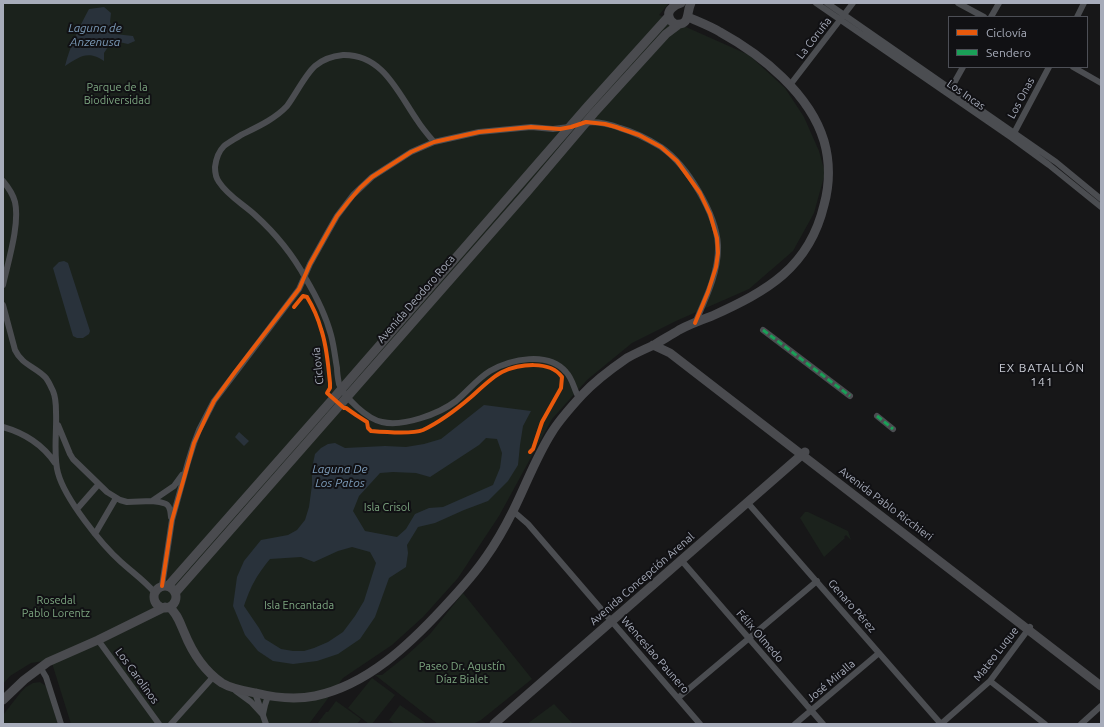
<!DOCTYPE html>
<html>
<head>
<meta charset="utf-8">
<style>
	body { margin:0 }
	#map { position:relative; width:1104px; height:727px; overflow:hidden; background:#171718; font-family:Ubuntu,sans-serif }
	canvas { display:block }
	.frame { position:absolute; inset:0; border:4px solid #a7acba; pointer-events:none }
	.legend { position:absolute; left:948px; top:16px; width:140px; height:52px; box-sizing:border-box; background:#111114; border:1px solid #4d4f56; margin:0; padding:5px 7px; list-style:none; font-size:12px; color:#a7acba }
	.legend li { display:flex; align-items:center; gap:8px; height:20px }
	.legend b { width:20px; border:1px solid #4d4f56 }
</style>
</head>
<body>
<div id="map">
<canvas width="1104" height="727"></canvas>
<div class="frame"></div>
<ul class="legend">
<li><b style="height:5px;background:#e8590c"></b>Ciclovía</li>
<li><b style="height:5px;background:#1a9f57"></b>Sendero</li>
</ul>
</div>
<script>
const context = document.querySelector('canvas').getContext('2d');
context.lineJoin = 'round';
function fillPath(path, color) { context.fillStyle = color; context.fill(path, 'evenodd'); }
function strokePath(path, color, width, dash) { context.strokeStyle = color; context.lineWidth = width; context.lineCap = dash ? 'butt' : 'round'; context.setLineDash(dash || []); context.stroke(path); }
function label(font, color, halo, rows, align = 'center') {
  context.font = font + ' Ubuntu,sans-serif'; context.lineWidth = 4; context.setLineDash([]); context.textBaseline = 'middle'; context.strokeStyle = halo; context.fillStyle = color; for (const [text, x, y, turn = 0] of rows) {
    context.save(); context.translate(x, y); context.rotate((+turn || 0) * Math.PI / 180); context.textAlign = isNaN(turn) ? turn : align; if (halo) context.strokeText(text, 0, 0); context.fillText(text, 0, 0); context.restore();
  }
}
const green = new Path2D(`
	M 3,3 L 669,3 L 659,15 L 749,55 L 785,88 L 804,117 L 819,151 L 825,173 L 814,213 L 793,251 L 749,289 L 676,321 L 632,343 L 587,380 L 552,419 L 499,516 L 458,578 L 423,617 L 392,645 L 343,678 L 309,724 L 71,724 L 51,660 L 31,663 L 10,676 L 3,684 Z
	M 805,512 L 808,512 L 848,531 L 851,540 L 846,535 L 844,537 L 845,538 L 824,557 L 800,518 Z
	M 463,593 L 532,679 L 481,720 L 473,724 L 438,724 L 375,675 L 382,675 L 406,656 L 430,634 Z
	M 372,678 L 395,695 L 372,724 L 369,724 L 348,708 Z
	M 40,682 L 46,686 L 58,724 L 3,724 L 3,715 L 21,692 L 26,687 L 33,683 Z
	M 336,701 L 361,719 L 357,724 L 317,724 L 326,712 L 328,712 Z
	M 554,704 L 573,724 L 527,724 Z
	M 400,705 L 427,724 L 395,724 L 389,720 Z`);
const water = new Path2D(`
	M 104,7 L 111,13 L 110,22 L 115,34 L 133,36 L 135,41 L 128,44 L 119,42 L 108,47 L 104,53 L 104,61 C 87,50 80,57 65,66 C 70,46 79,28 89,9 Z
	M 64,261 L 68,263 L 90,331 L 89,334 L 83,338 L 77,338 L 73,336 L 53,268 L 59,262 Z
	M 484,405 L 531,411 L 523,426 L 520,445 L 518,465 L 508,481 L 488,501 L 464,510 L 435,523 L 418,527 L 407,545 L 408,553 L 406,567 L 389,578 L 375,617 L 360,639 L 338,654 L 317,661 L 293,664 L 273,661 L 258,651 L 245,635 L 233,606 L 237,577 L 244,561 L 261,540 L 288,535 L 297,530 L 305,520 L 309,507 L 312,485 L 312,468 L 315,454 L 321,448 L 328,444 L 335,443 L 345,448 L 385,446 L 406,447 L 424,444 L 441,439 ZM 486,438 L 497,439 L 502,453 L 500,468 L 493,485 L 443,507 L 429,508 L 415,514 L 406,529 L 397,537 L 365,531 L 353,511 L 359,496 L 380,473 L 393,472 L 416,473 L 430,477 L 479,445 ZM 352,547 L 370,552 L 376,563 L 364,601 L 355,616 L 343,632 L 328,642 L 314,648 L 304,651 L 293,651 L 281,649 L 265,639 L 259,628 L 244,606 C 251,586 256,576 270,559 L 301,557 L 314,562 L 338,551 Z
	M 239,432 L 249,441 L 244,446 L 235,437 Z`);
const street = new Path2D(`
	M 816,3 L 1012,138 L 1049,165 L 1101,207
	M 827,3 L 1056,162 L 1101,199
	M 958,3 L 984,17
	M 991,17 L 999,3
	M 1077,17 L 1084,3
	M 1073,67 L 1101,83
	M 790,85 L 853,3
	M 949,92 L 963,67
	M 584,123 C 595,121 609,124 620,128 C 634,132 648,139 661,147 C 687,165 716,213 718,245 C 719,272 706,298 695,323
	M 1013,135 L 1049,67
	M 434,142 C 428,135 422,128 417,120 C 398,93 383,54 343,55 C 333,56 323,59 315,66 C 305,75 296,94 287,106 C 275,119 257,127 241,135 C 235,139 229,142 224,146 C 219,151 216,159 215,167 C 215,172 216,178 219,182 C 228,196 243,204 255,215 C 275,233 293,255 306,279 C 316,296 326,316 331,335 C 334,346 335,357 337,368 C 337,373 338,379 339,384 C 345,398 367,419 382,422 C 403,427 439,414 456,401 C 468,391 477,379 490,371 C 511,359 548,351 566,372 C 573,379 574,390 579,398
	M 3,181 C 8,187 13,194 15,202 C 20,224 8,262 3,285
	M 3,305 L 15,350 C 22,365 36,367 46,378 C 49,382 51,387 53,391 C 56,398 56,405 56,412 C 57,431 53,456 58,473 C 65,499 101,544 121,562 C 132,572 145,581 155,593
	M 763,330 L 850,396
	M 877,416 L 893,429
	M 58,425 L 70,454 L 73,459 L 107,492 L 120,500 L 127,502 L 152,501 L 174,486 L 182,475
	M 3,427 C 24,433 43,445 55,463
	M 152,501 C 166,503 170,502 171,517
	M 747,502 L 941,724
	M 77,509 L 98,485
	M 513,511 L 528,524 L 700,724
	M 95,534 L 116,498
	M 682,561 L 823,724
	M 162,586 L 172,520 L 188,462 L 194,443 L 199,430 L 214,401 L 299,289 L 310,264 L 329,230 L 337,216 L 353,195 L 372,177 L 411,152 L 434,142 L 479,132 L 531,127 L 553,129 L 569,127
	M 98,640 L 159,724
	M 40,667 L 46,677 L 61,724
	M 990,681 L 1045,724
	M 236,691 L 251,702 L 263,715
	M 255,693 L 266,724
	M 678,698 L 817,581
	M 263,714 L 265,705 L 268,696
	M 171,724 L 214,676
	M 795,724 L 879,653
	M 941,724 L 990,681 L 1030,627
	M 1081,724 L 1101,706`);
const secondary = new Path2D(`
	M 681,3 C 678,4 674,6 672,8 C 666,13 669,21 675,24 C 691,26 686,12 691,3
	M 653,345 L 670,353 L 1101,686
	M 168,586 L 332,400 L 587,107 L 669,16
	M154 597a11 11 0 1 1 22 0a11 11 0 1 1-22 0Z
	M 175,593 L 527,192 L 594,113 L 666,34 L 678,25
	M 169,607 C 177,613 180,623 184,632 C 192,652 204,671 222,683 C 232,689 245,691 256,693 C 276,698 295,700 315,696 C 367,685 409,645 444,607 C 459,591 474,575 486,557 C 496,543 505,527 513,511 C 526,485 536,457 552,432 C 560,419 571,407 582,395 C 595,381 611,369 627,358 C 636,353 645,349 654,345 C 662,340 671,335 679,330 C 690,324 701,320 712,316 C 767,291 809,268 824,205 C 830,183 830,162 824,141 C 810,94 762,55 720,32 C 710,26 699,22 688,17
	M 3,700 L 24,680 L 48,662 L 98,640 L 165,607
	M 494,724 L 805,452`);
const quiet = new Path2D(`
	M 763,330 L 850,396
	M 877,416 L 893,429`);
const cycleway = new Path2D(`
	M 294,307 L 303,296 L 307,297 C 313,307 318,318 321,329 C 327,346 328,365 330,383 L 330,388 L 327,393 L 344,408 L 346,408 L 356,415 L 367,422 L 368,428 L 371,431 C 383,432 413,434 423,430 C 440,422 457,409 471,397 C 480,389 492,377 502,372 C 519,364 550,360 562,377 L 561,388 L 542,422 L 533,449 L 530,452
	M 162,586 L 172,520 L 194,443 L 209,411 L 214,401 L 235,372 L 299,289 L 310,264 L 329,230 L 337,216 L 348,202 L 360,188 L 372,177 L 411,152 L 434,142 L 479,132 L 531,127 L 560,129 L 571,127 L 586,122 L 605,124 L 616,127 L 639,135 L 661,147 L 677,161 L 700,193 L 710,214 L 717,238 L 718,253 L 716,267 L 708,292 L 695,323`);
const streetNames = [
	["La Coruña",814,38,-52],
	["Los Incas",966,95,35],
	["Los Onas",1021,98,-62],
	["Avenida Deodoro Roca",416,299,-49],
	["Ciclovía",318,366,-96],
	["Avenida Pablo Ricchieri",886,504,37],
	["Avenida Concepción Arenal",642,579,-41],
	["Genaro Pérez",852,606,49],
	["Félix Olmedo",760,636,49],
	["Mateo Luque",996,654,-52],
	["Wenceslao Paunero",655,655,49],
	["Los Carolinos",137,676,54],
	["José Miralla",831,681,-40]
];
const parkNames = [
	["Parque de la",117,87],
	["Biodiversidad",117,100],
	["Isla Crisol",387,507],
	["Rosedal",56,600],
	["Pablo Lorentz",56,613],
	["Isla Encantada",299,605],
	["Paseo Dr. Agustín",462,666],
	["Díaz Bialet",462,679]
];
const waterNames = [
	["Laguna de",95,28],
	["Anzenusa",95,42],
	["Laguna De",340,469],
	["Los Patos",340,483]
];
const neighbourhoodNames = [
	["EX BATALLÓN",1042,368],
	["141",1042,382]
];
fillPath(green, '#1b221c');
fillPath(water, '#29323b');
strokePath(street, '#4b4d51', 6);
strokePath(secondary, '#4a4b4f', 9);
strokePath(quiet, '#1a9f57', 3, [6, 3]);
strokePath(cycleway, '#e8590c', 4);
label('11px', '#a7acba', '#111114', streetNames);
label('11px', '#7da680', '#111114', parkNames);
label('italic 12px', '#7b9ab7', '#111114', waterNames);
context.letterSpacing = '1px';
label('12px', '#c9ccd5', '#111114', neighbourhoodNames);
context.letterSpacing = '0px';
</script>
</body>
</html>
